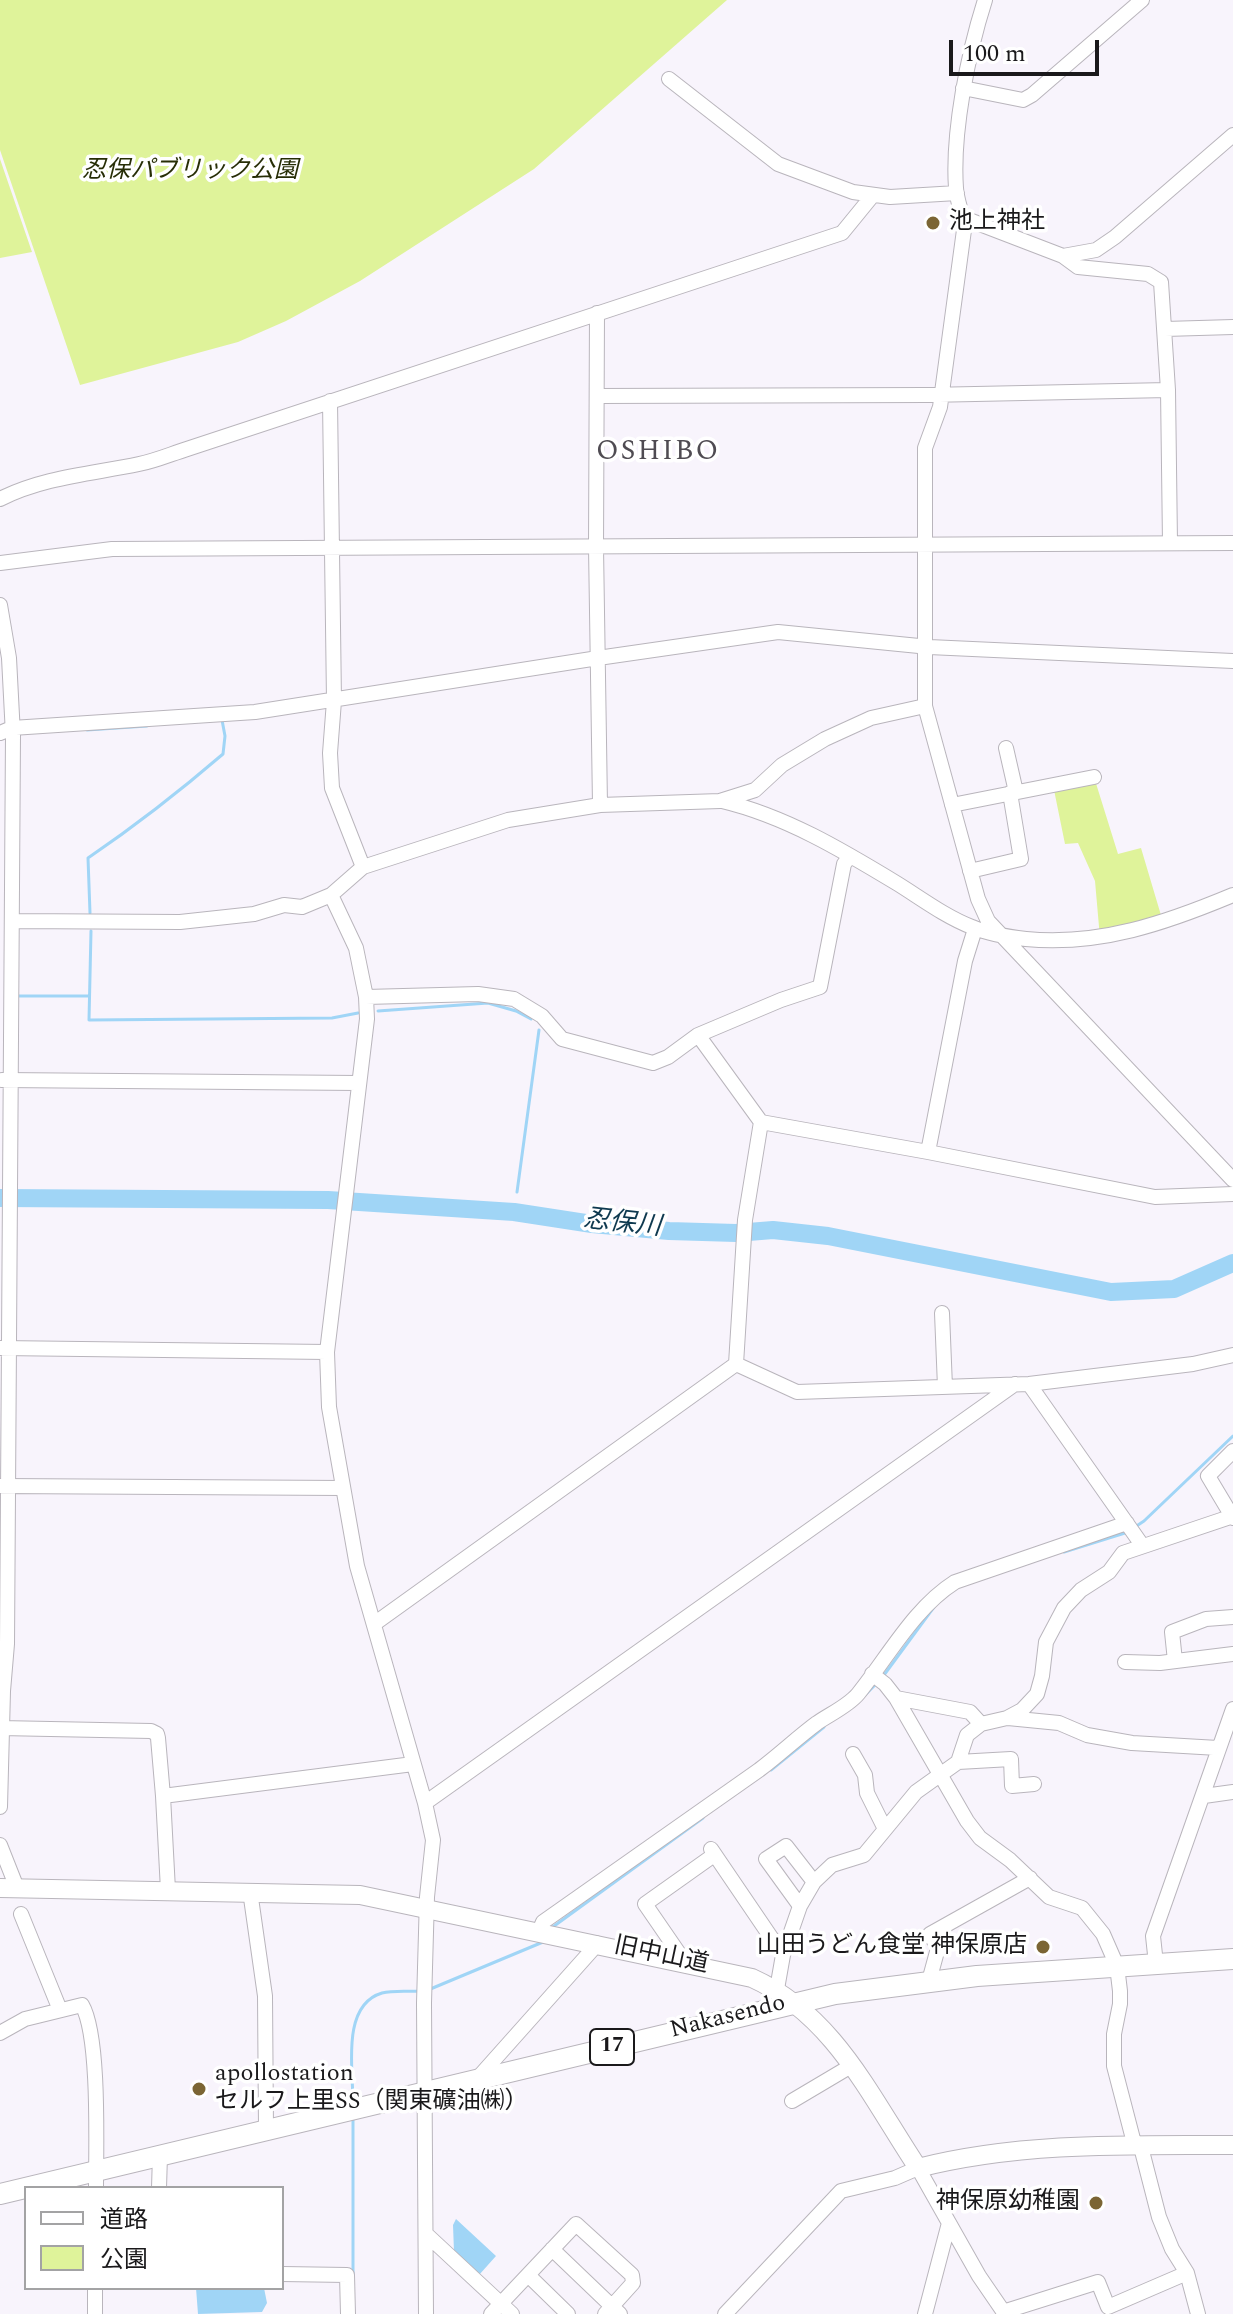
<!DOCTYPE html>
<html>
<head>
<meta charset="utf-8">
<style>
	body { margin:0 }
	#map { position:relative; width:1233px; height:2314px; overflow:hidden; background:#f8f4fc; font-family:Spectral,"Noto Sans JP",serif }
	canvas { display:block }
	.legend { position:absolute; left:24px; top:2186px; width:260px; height:104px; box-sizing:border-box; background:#fff; border:2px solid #a3a3a4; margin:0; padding:10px 14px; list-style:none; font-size:24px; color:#1a191b }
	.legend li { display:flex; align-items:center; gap:16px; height:40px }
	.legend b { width:40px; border:2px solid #a3a3a4 }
	.scale { position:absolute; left:949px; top:40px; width:150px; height:36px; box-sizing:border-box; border:4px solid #1a191b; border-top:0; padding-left:10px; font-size:24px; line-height:28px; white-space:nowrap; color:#1a191b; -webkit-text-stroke:6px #fff; paint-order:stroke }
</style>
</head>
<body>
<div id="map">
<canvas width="1233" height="2314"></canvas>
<ul class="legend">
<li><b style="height:10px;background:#fff"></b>道路</li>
<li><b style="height:22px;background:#dff39a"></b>公園</li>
</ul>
<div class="scale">100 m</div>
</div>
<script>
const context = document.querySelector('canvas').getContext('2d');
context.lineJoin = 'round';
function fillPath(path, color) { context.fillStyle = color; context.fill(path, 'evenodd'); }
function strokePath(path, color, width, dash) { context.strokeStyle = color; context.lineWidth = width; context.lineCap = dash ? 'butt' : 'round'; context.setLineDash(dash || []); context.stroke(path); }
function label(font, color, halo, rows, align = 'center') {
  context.font = font + ' Spectral,"Noto Sans JP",serif'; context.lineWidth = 7; context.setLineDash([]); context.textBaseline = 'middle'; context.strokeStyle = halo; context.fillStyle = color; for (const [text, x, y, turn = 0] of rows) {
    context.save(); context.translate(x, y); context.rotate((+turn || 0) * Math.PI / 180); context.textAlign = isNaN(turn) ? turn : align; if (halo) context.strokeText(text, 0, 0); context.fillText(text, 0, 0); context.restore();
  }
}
const green = new Path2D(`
	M 0,0 L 727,0 L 534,169 L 360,281 L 286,321 L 238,342 L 80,385 L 0,150 Z
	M 0,159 L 32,252 L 0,258 Z
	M 1094,777 L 1118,854 L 1141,848 L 1163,922 L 1100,938 L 1095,881 L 1078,843 L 1065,844 L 1053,785 Z`);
const water = new Path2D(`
	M 456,2219 L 496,2256 L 479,2275 L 454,2252 L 453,2225 Z
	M 196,2288 L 264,2288 L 267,2303 L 262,2312 L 198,2314 Z`);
const stream = new Path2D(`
	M 87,730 L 147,726
	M 90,913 L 88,858 C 135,826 180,791 223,754 L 225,736 L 222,720
	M 91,931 L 89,1020 L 332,1018 L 358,1013
	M 16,996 L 88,996
	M 378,1011 L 488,1003 L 516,1011 L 531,1019
	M 517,1192 L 539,1030
	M 514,1212 L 515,1208
	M 1135,1527 L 1144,1521 L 1233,1436
	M 1064,1552 L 1125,1533
	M 884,1675 L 934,1607
	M 865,1695 L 876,1684
	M 771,1770 L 824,1727
	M 550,1929 L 703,1818
	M 428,1990 L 543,1942
	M 353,2102 C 353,2070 341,2005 382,1993 C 394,1990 409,1992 421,1991
	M 353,2118 L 353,2274`);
const river = new Path2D(`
	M 0,1198 L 328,1200 L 514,1212 L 592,1224 L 669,1231 L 736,1233 L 773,1230 L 828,1236 L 1111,1292 L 1174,1289 L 1233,1263`);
const minor = new Path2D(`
	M 985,0 C 968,53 952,133 956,188 C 957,203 964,215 964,230 L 940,407 L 925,448 L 925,706 L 978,899 L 988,921 L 1233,1180
	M 669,79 L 778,164 L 853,192 L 890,197 L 957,193
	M 963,88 L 1023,100 L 1032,95 L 1142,0
	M 964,218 L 1063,256 L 1078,267 L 1148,274 L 1161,282 L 1168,390 L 1170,543
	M 1063,256 L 1096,250 L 1115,237 L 1233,135
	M 597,313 L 596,547 L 600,805
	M 1165,329 L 1233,327
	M 597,396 L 927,395 L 1168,390
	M 330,401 L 334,701 L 330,753 L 332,788 L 363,867
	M 0,499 C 44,477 91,474 139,464 C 155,461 171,454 187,449 L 842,233 L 873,195
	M 0,563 L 112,549 L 1233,543
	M 0,605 L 9,658 L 13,735 L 7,1644 L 3,1691 L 0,1807
	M 0,733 L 12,728 L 255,712 L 598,658 L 778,632 L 929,647 L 1233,661
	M 1006,748 L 1016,792
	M 722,801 C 785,816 842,850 898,884 C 922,899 946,917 972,927 C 989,934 1008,937 1026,939 C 1100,946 1166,923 1233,895
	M 952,805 L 1094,777
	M 970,871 L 1021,859 L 1010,793
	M 331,895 L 356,948 L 366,997 L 367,1019 L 327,1352 L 329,1407 L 357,1566 L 425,1803 L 433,1840 L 427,1897 L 424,2003 L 426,2314
	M 12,921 L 180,922 L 254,914 L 284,905 L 302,907 L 331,895 L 363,867 L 508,820 L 600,805 L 720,801 L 755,790 L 782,765 L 825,739 L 871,718 L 925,706
	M 366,997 L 478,994 L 514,999 L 542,1016 L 562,1039 L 653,1063 L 668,1057 L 698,1035 L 781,1000 L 820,987 L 844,864 L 850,856
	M 698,1035 L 761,1122 L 928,1152 L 1155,1197 L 1233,1194
	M 2,1080 L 358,1083
	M 928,1152 L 965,961 L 975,929
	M 942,1313 L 945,1387
	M 0,1348 L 327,1352
	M 736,1364 L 797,1392 L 1029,1384 L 1193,1364 L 1233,1355
	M 1029,1384 L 1142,1545
	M 1233,1451 L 1208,1476 L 1233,1518
	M 0,1486 L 343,1488
	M 374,1624 L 736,1364 L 745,1220 L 761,1122
	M 1175,1661 L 1172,1632 L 1206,1619 L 1233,1617
	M 1125,1662 L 1160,1663 L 1233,1654
	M 872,1674 L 885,1684 L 896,1698 L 967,1821 L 980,1838 L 1010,1860 L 1049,1897 L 1082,1908 L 1103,1934 L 1117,1966 L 1120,1991 L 1120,2004 L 1114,2034 L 1114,2066 L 1133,2139 L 1142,2151 L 1159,2217 L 1172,2249 L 1187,2273 L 1198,2314
	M 896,1698 L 970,1712 L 981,1724
	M 1008,1718 L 1059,1723 L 1087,1735 L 1132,1743 L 1218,1748
	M 0,1728 L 151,1731 L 157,1734 L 158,1738 L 163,1796 L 413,1764
	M 853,1754 L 865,1775 L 867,1793 L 885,1829
	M 958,1762 L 1011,1759 L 1012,1786 L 1034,1784
	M 163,1796 L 168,1890
	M 1204,1796 L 1233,1792
	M 425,1803 L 1015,1384
	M 0,1845 L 17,1888
	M 711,1849 L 783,1955
	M 250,1891 L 265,1996 L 266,2130
	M 800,1906 L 766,1859 L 786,1846 L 814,1882
	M 21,1914 L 60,2010
	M 539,1931 L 543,1922 L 759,1770 C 779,1755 798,1737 817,1723 C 830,1714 848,1706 858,1694 C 888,1657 914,1608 955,1582 L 1127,1523
	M 677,1960 L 678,1952 L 645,1904 L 714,1855
	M 1156,1964 L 1153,1936 L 1233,1709
	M 929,1981 L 938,1948 L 930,1934 L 1030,1878
	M 777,1989 L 783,1955 L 800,1906 L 814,1882 L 832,1865 L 864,1855 L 916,1792 L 958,1762 L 967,1735 L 981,1724 L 1007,1718 L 1022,1710 L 1037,1694 L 1042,1676 L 1046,1642 L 1064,1608 L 1081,1590 L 1109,1572 L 1123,1553 L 1233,1516
	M 0,2033 L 25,2019 L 82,2005 C 100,2036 96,2148 96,2188
	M 477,2079 L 592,1950 L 596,1943
	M 792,2101 L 851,2066
	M 159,2188 L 160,2155
	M 426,2234 L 512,2314
	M 552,2249 L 620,2314
	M 282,2274 L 347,2275 L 348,2314
	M 528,2275 L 568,2314
	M 95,2288 L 95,2314
	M 1003,2312 L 1098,2282 L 1108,2307 L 1187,2273
	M 491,2314 L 576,2224 L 632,2275 L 633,2283 L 605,2314
	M 725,2314 L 841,2191 L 895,2178 L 918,2168 L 979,2276 L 1005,2314
	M 925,2314 L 949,2223`);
const major = new Path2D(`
	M 0,1888 L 360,1895 L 752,1978 C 834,2015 870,2096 918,2168 C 1020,2142 1128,2145 1233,2145`);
const highway = new Path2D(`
	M 0,2194 L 835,1994 L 977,1976 L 1233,1959`);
const markers = [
	[933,223,8,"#7b6534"],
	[1043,1947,8,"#7b6534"],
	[199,2089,8,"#7b6534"],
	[1096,2203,8,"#7b6534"]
];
const shields = [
	[612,2047,44]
];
const shieldNames = [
	["17",612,2047]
];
const parkNames = [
	["忍保パブリック公園",190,172]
];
const poiNames = [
	["池上神社",949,223],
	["山田うどん食堂 神保原店",1027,1947,"right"],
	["apollostation",215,2075],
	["セルフ上里SS（関東礦油㈱）",215,2103],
	["神保原幼稚園",1080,2203,"right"]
];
const streetNames = [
	["旧中山道",661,1957,12],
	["Nakasendo",728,2018,-14]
];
const waterNames = [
	["忍保川",622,1225,6]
];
const quarterNames = [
	["OSHIBO",658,454]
];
fillPath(green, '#dff39a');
fillPath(water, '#a0d5f6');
strokePath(stream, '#a0d5f6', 3);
strokePath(river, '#a0d5f6', 18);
strokePath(minor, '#b9b5bc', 16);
strokePath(major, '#b9b5bc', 20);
strokePath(highway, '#b9b5bc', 22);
strokePath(minor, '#fff', 14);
strokePath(major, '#fff', 18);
strokePath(highway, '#fff', 20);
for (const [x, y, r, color] of markers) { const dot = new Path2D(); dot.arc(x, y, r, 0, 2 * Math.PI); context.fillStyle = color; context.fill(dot); strokePath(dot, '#fff', 3); }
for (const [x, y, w] of shields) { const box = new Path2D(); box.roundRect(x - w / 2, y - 18, w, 36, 6); context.fillStyle = '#fff'; context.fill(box); strokePath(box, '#1a191b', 2); }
label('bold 22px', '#1a191b', null, shieldNames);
label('italic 24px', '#272e06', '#fff', parkNames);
label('24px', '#1a191b', '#fff', poiNames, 'left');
label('24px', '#1a191b', '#fff', streetNames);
label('italic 26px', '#0e394f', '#fff', waterNames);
context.letterSpacing = '2px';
label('28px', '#4f4b52', '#fff', quarterNames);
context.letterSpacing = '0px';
</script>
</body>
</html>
